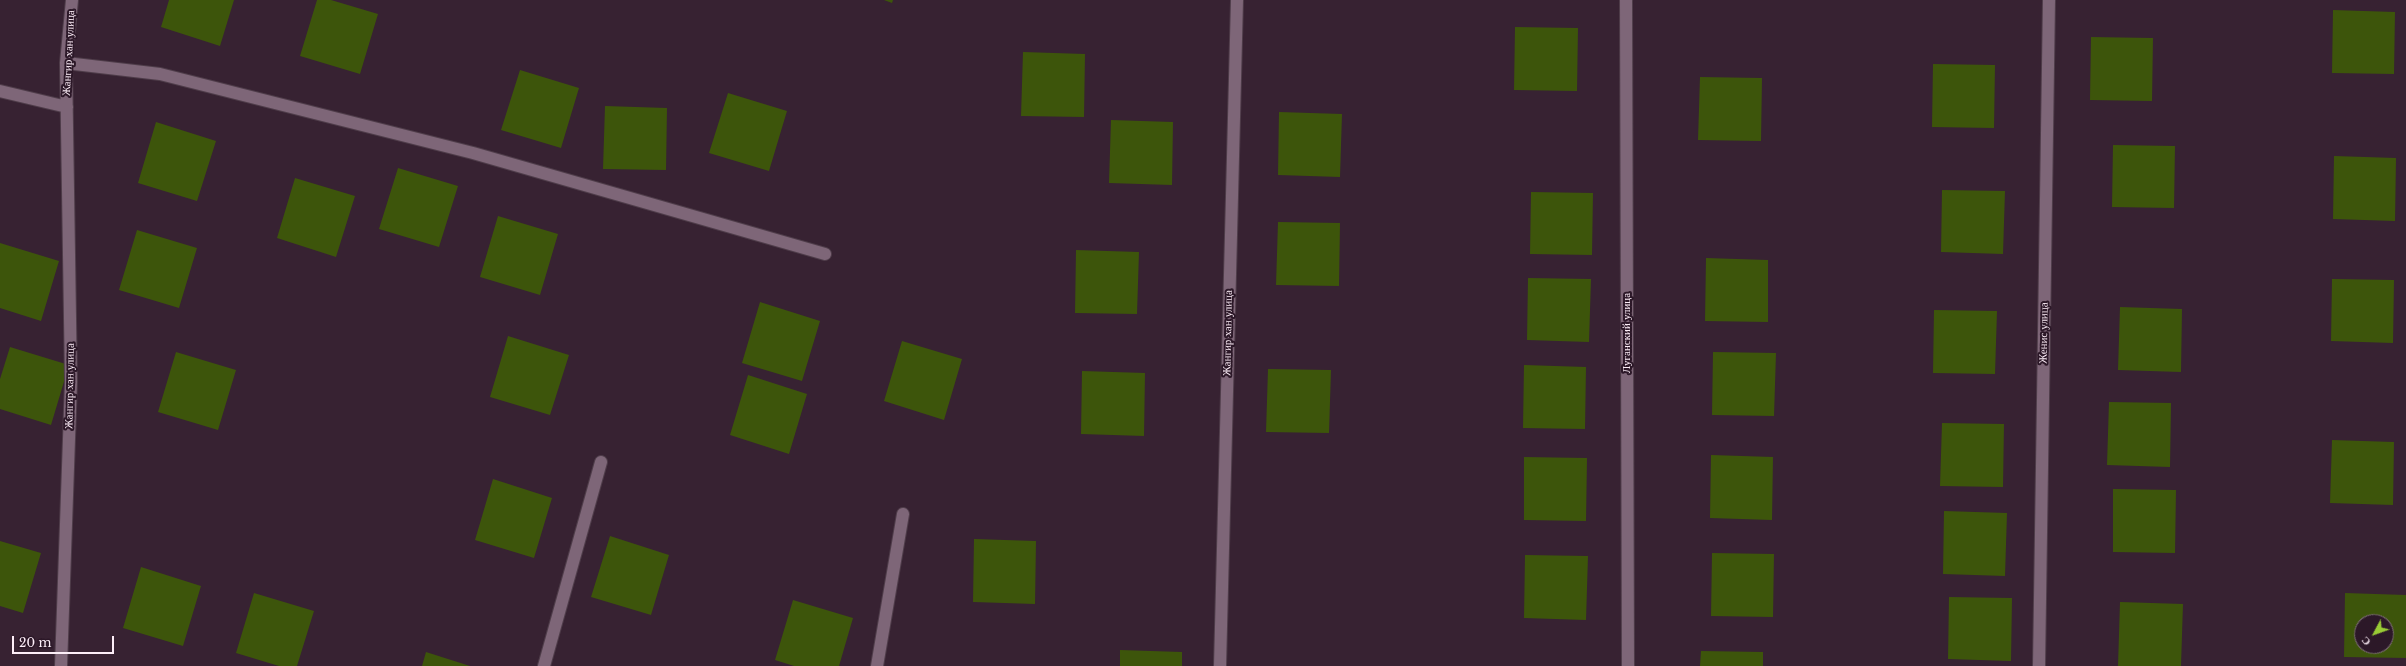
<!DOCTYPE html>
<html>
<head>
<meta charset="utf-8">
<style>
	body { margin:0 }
	#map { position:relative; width:2406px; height:666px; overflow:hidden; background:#372232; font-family:"Libre Baskerville",serif }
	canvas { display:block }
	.north { position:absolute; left:2354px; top:614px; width:40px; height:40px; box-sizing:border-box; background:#2c1828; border:1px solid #806e7b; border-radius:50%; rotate:229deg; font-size:11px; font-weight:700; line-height:16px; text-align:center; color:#fdeef8 }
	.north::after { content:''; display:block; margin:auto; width:14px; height:18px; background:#99cb35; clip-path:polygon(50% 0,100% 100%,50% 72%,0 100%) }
	.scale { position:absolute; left:12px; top:636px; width:102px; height:18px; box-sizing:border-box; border:2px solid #fdeef8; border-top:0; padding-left:5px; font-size:12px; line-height:14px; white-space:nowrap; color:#fdeef8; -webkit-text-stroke:3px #2c1828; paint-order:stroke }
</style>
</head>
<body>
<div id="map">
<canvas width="2406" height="666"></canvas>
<div class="north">С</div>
<div class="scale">20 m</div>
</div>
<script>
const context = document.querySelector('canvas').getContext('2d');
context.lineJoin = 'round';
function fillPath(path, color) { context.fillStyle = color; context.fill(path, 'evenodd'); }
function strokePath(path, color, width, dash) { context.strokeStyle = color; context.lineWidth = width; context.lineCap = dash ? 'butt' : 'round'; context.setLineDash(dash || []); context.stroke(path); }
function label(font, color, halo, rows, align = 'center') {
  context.font = font + ' "Libre Baskerville",serif'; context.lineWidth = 4; context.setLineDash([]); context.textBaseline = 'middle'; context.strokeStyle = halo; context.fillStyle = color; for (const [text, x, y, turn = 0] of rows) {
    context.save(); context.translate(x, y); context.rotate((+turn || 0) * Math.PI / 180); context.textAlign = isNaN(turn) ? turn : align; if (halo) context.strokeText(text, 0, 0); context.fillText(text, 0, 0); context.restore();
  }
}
const building = new Path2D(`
	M 169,0 L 234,0 L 220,46 L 161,27 Z
	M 317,0 L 331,0 L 378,14 L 360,74 L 300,56 Z
	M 884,0 L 893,0 L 892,3 Z
	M 2333,10 L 2395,12 L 2394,74 L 2332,73 Z
	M 1515,27 L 1578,28 L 1577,91 L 1514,90 Z
	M 2091,37 L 2153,38 L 2152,101 L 2090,100 Z
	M 1023,52 L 1085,54 L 1084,117 L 1021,116 Z
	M 1933,64 L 1995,65 L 1994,128 L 1932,127 Z
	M 520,70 L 579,88 L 561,148 L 501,130 Z
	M 1700,77 L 1762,78 L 1761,141 L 1698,140 Z
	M 728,93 L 787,111 L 769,171 L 709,153 Z
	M 605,106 L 667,108 L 666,170 L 603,169 Z
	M 1279,112 L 1342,114 L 1340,177 L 1278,175 Z
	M 1111,120 L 1173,122 L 1172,185 L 1109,183 Z
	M 156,122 L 216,141 L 197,201 L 138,183 Z
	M 2113,145 L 2175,146 L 2174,208 L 2112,207 Z
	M 2334,156 L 2396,158 L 2395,221 L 2333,219 Z
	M 398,168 L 458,186 L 439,247 L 379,229 Z
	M 295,178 L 355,196 L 336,257 L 277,238 Z
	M 1942,190 L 2005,191 L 2003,254 L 1941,252 Z
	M 1531,192 L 1593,193 L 1592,255 L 1530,254 Z
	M 498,216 L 558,234 L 540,295 L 480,277 Z
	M 1278,222 L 1340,223 L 1339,286 L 1276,285 Z
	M 137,230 L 197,248 L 179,308 L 119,290 Z
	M 0,243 L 59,261 L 41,321 L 0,308 Z
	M 1076,250 L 1139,252 L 1137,314 L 1075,313 Z
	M 1706,258 L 1768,260 L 1768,322 L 1705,321 Z
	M 1528,278 L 1591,279 L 1589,342 L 1527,340 Z
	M 2332,279 L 2394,280 L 2393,343 L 2331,341 Z
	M 760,302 L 820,321 L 802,381 L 742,363 Z
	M 2120,307 L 2182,309 L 2181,372 L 2118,370 Z
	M 1934,310 L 1997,311 L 1995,374 L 1933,373 Z
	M 508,336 L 569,355 L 550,415 L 490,397 Z
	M 902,341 L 962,359 L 944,420 L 884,401 Z
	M 10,347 L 69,365 L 51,425 L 0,409 L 0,379 Z
	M 176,352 L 236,370 L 218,430 L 158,412 Z
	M 1713,352 L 1776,353 L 1774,416 L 1712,415 Z
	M 1524,365 L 1586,367 L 1585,429 L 1523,428 Z
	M 1268,369 L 1331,370 L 1329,433 L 1266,432 Z
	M 1082,371 L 1145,373 L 1144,436 L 1081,434 Z
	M 748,375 L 807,394 L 789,454 L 730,435 Z
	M 2109,402 L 2171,403 L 2170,467 L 2107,465 Z
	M 1942,423 L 2004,424 L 2003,487 L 1940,486 Z
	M 2332,440 L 2394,442 L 2393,505 L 2330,503 Z
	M 1711,455 L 1773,457 L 1772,520 L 1710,518 Z
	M 1524,457 L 1587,458 L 1586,521 L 1524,520 Z
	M 493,479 L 552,498 L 534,558 L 475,540 Z
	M 2113,489 L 2176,490 L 2175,553 L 2113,552 Z
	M 1944,511 L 2007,513 L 2005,576 L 1943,574 Z
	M 610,536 L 669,555 L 651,615 L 591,597 Z
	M 974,539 L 1036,541 L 1035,604 L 973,602 Z
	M 0,541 L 41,553 L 23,613 L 0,606 Z
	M 1712,553 L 1774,554 L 1773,617 L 1711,616 Z
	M 1525,555 L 1588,556 L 1586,620 L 1524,618 Z
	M 141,567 L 201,586 L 183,646 L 123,628 Z
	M 254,593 L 314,611 L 297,666 L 279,666 L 236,653 Z
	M 2345,593 L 2406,595 L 2406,658 L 2344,657 ZM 2362,622 L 2386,622 L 2386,646 L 2362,646 Z
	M 1949,597 L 2012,598 L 2011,661 L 1948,659 Z
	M 793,600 L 853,618 L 839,666 L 794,666 L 775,660 Z
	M 2120,602 L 2183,604 L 2181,666 L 2118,666 Z
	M 1120,650 L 1182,652 L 1182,666 L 1120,666 Z
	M 1701,651 L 1763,652 L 1763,666 L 1700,666 Z
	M 426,652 L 470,666 L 422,666 Z`);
const minor = new Path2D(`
	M 1626,0 L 1628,666
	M 66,63 L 160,74 L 473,153 L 825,254
	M 0,91 L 67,107
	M 61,666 L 71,382 L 66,63 L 72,0
	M 544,666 L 601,462
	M 877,666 L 903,514
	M 1220,666 L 1237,0
	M 2039,666 L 2049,0`);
const streetNames = [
	["Жангир хан улица",69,53,-87],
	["Жангир хан улица",1228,333,-89],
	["Луганский улица",1627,333,-90],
	["Женис улица",2044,333,-89],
	["Жангир хан улица",70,386,-89]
];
fillPath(building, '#3d550b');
strokePath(minor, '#4f3d4a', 14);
strokePath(minor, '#7e6678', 12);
label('11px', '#fdeef8', '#2c1828', streetNames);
</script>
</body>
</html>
